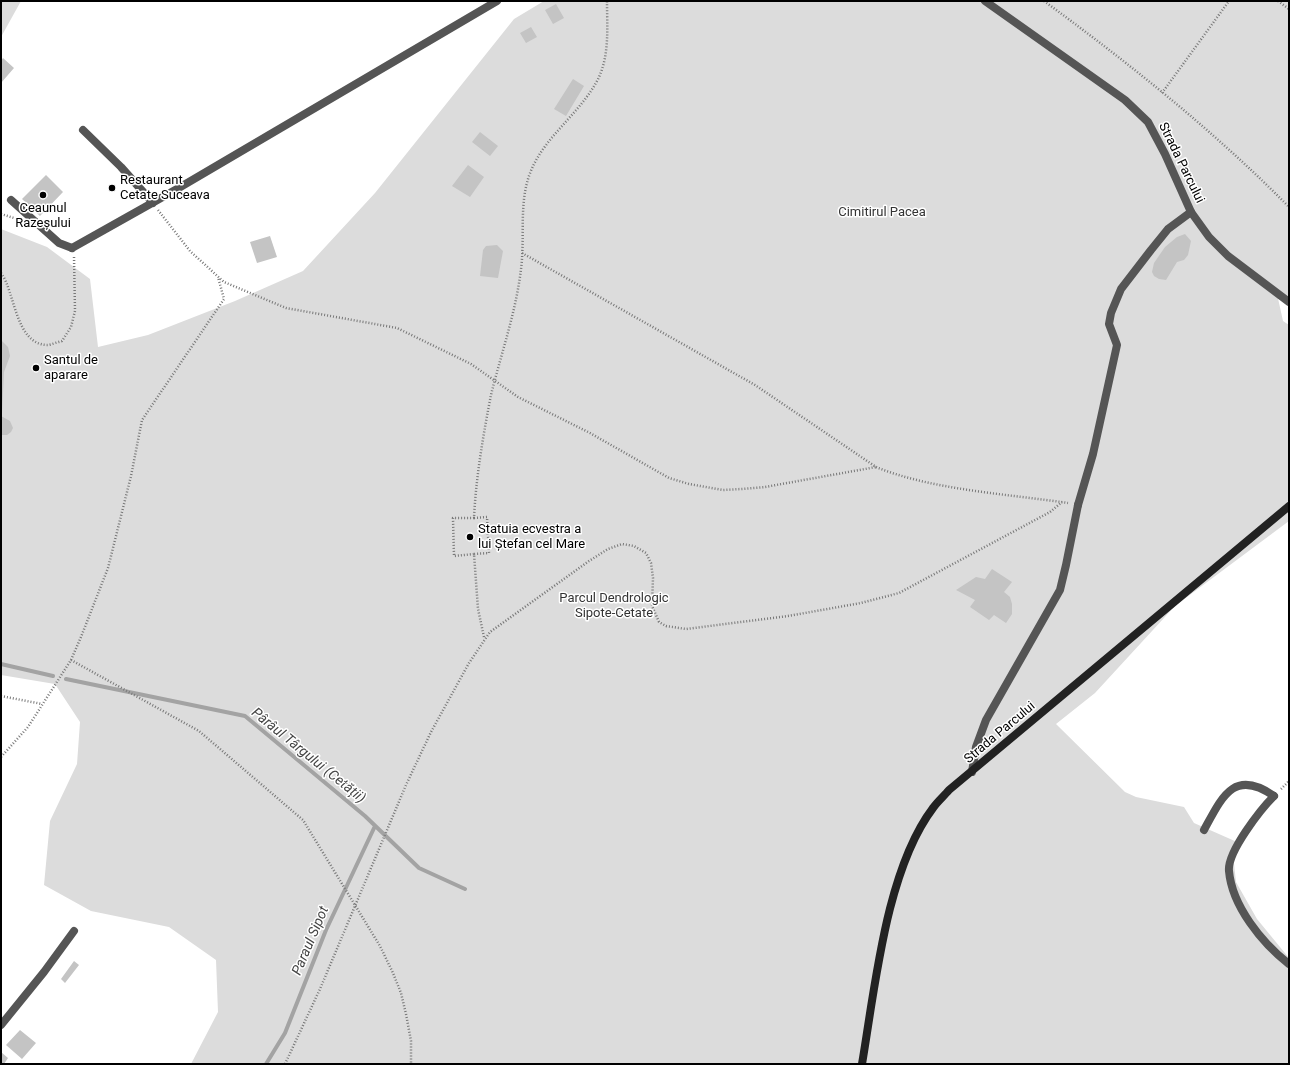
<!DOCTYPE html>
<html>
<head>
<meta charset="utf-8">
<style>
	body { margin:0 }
	#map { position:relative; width:1290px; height:1065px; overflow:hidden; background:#fff; font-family:Roboto,sans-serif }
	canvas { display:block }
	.frame { position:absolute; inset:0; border:2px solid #000; pointer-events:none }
</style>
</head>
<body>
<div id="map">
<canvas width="1290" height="1065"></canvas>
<div class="frame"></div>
</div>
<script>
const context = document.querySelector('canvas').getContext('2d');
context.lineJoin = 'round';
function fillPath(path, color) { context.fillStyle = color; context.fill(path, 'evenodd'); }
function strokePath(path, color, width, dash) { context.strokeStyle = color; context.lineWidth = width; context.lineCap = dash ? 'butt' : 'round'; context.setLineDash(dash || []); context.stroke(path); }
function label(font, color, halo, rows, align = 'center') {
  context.font = font + ' Roboto,sans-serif'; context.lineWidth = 3; context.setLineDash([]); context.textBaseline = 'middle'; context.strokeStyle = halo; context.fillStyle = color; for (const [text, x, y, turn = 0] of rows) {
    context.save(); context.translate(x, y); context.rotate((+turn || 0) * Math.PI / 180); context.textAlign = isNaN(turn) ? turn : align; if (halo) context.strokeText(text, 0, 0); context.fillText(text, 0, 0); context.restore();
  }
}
const green = new Path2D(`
	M 1,1 L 21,1 L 1,37 Z
	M 544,1 L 1289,1 L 1289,302 L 1277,294 L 1283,321 L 1289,325 L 1289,521 L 1175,606 L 1095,693 L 1056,724 L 1125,792 L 1136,797 L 1184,807 L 1194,823 L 1237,842 L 1233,854 L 1236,882 L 1257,919 L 1289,958 L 1289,1064 L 191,1064 L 218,1012 L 216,960 L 169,927 L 91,911 L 44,885 L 50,821 L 77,764 L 80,722 L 55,684 L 1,675 L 1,229 L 47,247 L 90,279 L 98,347 L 148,335 L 235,301 L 303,271 L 375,193 L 514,19 Z`);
const stream = new Path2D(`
	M 1,664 L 53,676
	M 66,679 L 245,716 L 365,816 L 419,868 L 465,889
	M 266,1064 L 285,1033 L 326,930 L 375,826`);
const building = new Path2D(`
	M 556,4 L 564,18 L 553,24 L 545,10 Z
	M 531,27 L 537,37 L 526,43 L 520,33 Z
	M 3,58 L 14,68 L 1,83 L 1,61 Z
	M 573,79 L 584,86 L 566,116 L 554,109 Z
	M 480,132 L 498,146 L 490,156 L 472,142 Z
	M 468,165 L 484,177 L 470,197 L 452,186 Z
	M 46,175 L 63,192 L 40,216 L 22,199 Z
	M 1185,234 L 1191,241 L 1188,255 L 1184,260 L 1177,262 L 1166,280 L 1159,279 L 1154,276 L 1152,272 L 1154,263 L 1165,247 L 1177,237 Z
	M 270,236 L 277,257 L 257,263 L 250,242 Z
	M 497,245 L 503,251 L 498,278 L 480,276 L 483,250 L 486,246 Z
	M 1,340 L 8,347 L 10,356 L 4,372 L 2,413 Z
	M 1,416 L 10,421 L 13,428 L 11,432 L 7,435 L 1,435 Z
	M 992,569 L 1012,582 L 1004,592 L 1010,597 L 1012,604 L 1012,614 L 1006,623 L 994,615 L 989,620 L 970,607 L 975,600 L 956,590 L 976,577 L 985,579 Z
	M 74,961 L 79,965 L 65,983 L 61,979 Z
	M 20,1030 L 36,1043 L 22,1059 L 6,1045 Z
	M 1,1052 L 8,1058 L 4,1064 L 1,1064 Z`);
const path = new Path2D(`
	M 1044,1 C 1130,64 1214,131 1289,207
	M 1278,1 L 1289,9
	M 1162,93 L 1229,1
	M 158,210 L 190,251 L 224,282 L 286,308 L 397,328 L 471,364 L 518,397 L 590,433 L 669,478 L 689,484 L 723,490 L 741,489 L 765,487 L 876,467
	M 1,214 L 14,218
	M 522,253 L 755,385 L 876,467 C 932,490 1008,494 1068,503
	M 1,273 C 15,291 15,344 47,345 C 51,345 57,342 62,341 L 71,327 L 75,311 L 74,256
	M 474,518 L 487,517 L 489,553 L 474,554
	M 484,637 L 478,609 L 474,554 L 454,556 L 453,518 L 474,518 C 476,477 483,436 491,395 C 501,354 516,312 521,269 C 525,239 519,205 529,176 C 542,138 578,116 597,81 C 610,57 607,27 607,1
	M 71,660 L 199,731 L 303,820 L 380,946 L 393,973 L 401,993 L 406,1014 L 411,1041 L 411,1064
	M 1,696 L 42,704
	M 1,757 L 28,727 L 71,660 L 81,637 L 108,568 L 131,476 L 142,420 L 224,299 L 218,277
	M 1281,789 L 1289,781
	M 285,1064 L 320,989 L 406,785 L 431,732 L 469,663 L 490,632 L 589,561 L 608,549 L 622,544 L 634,546 L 646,553 L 651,563 L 653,578 L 652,606 L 659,622 L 666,626 L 686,629 L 788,616 L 861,603 L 899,593 L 1050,512 L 1062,502`);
const service = new Path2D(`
	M 83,130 L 121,167 L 153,203
	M 72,248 L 177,189 L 497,1
	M 1078,505 L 1093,454 L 1117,345 L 1109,324 L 1111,313 L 1121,289 L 1151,250 L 1168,229 L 1191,212
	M 1204,830 C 1222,797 1234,768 1274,796`);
const pedestrian = new Path2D(`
	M 11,200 L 59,243 L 72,248`);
const minor = new Path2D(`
	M 972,772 L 976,747 L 986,720 L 1060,590 L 1066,565 L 1078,505
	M 1274,796 C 1261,809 1227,852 1229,871 C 1232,906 1262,943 1289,964
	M 1,1025 L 44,972 L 74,931`);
const tertiary = new Path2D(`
	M 985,1 L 1125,100 L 1148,122 L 1165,154 L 1191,212 L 1209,237 L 1228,256 L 1289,302`);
const secondary = new Path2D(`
	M 862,1064 C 875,988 886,870 933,808 C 937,802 944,796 949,790 L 1289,506`);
const markers = [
	[112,188,4,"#000"],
	[43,195,4,"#000"],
	[36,368,4,"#000"],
	[470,537,4,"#000"]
];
const streetNames = [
	["Strada Parcului",1181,163,64],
	["Strada Parcului",1000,733,-40]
];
const poiNames = [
	["Restaurant",120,181],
	["Cetate Suceava",120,196],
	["Ceaunul",43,209,"center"],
	["Razeșului",43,224,"center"],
	["Santul de",44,361],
	["aparare",44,376],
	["Statuia ecvestra a",478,530],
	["lui Ștefan cel Mare",478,545]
];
const parkNames = [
	["Cimitirul Pacea",882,213],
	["Parcul Dendrologic",614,599],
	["Sipote-Cetate",614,614]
];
const waterNames = [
	["Pârâul Târgului (Cetății)",308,756,39],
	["Paraul Sipot",311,941,-67]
];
fillPath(green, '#dcdcdc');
strokePath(stream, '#a3a3a3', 4);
fillPath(building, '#c4c4c4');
strokePath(path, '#777', 2.5, [1, 2]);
strokePath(service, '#555', 8);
strokePath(pedestrian, '#555', 8);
strokePath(minor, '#555', 8);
strokePath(tertiary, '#555', 8);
strokePath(secondary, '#222', 8);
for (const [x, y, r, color] of markers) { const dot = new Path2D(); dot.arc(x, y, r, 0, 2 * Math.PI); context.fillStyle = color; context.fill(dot); strokePath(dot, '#fff', 1.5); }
label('13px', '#000', '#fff', streetNames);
label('13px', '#000', '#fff', poiNames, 'left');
label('13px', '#333', '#fff', parkNames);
label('italic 14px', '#444', '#fff', waterNames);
</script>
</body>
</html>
